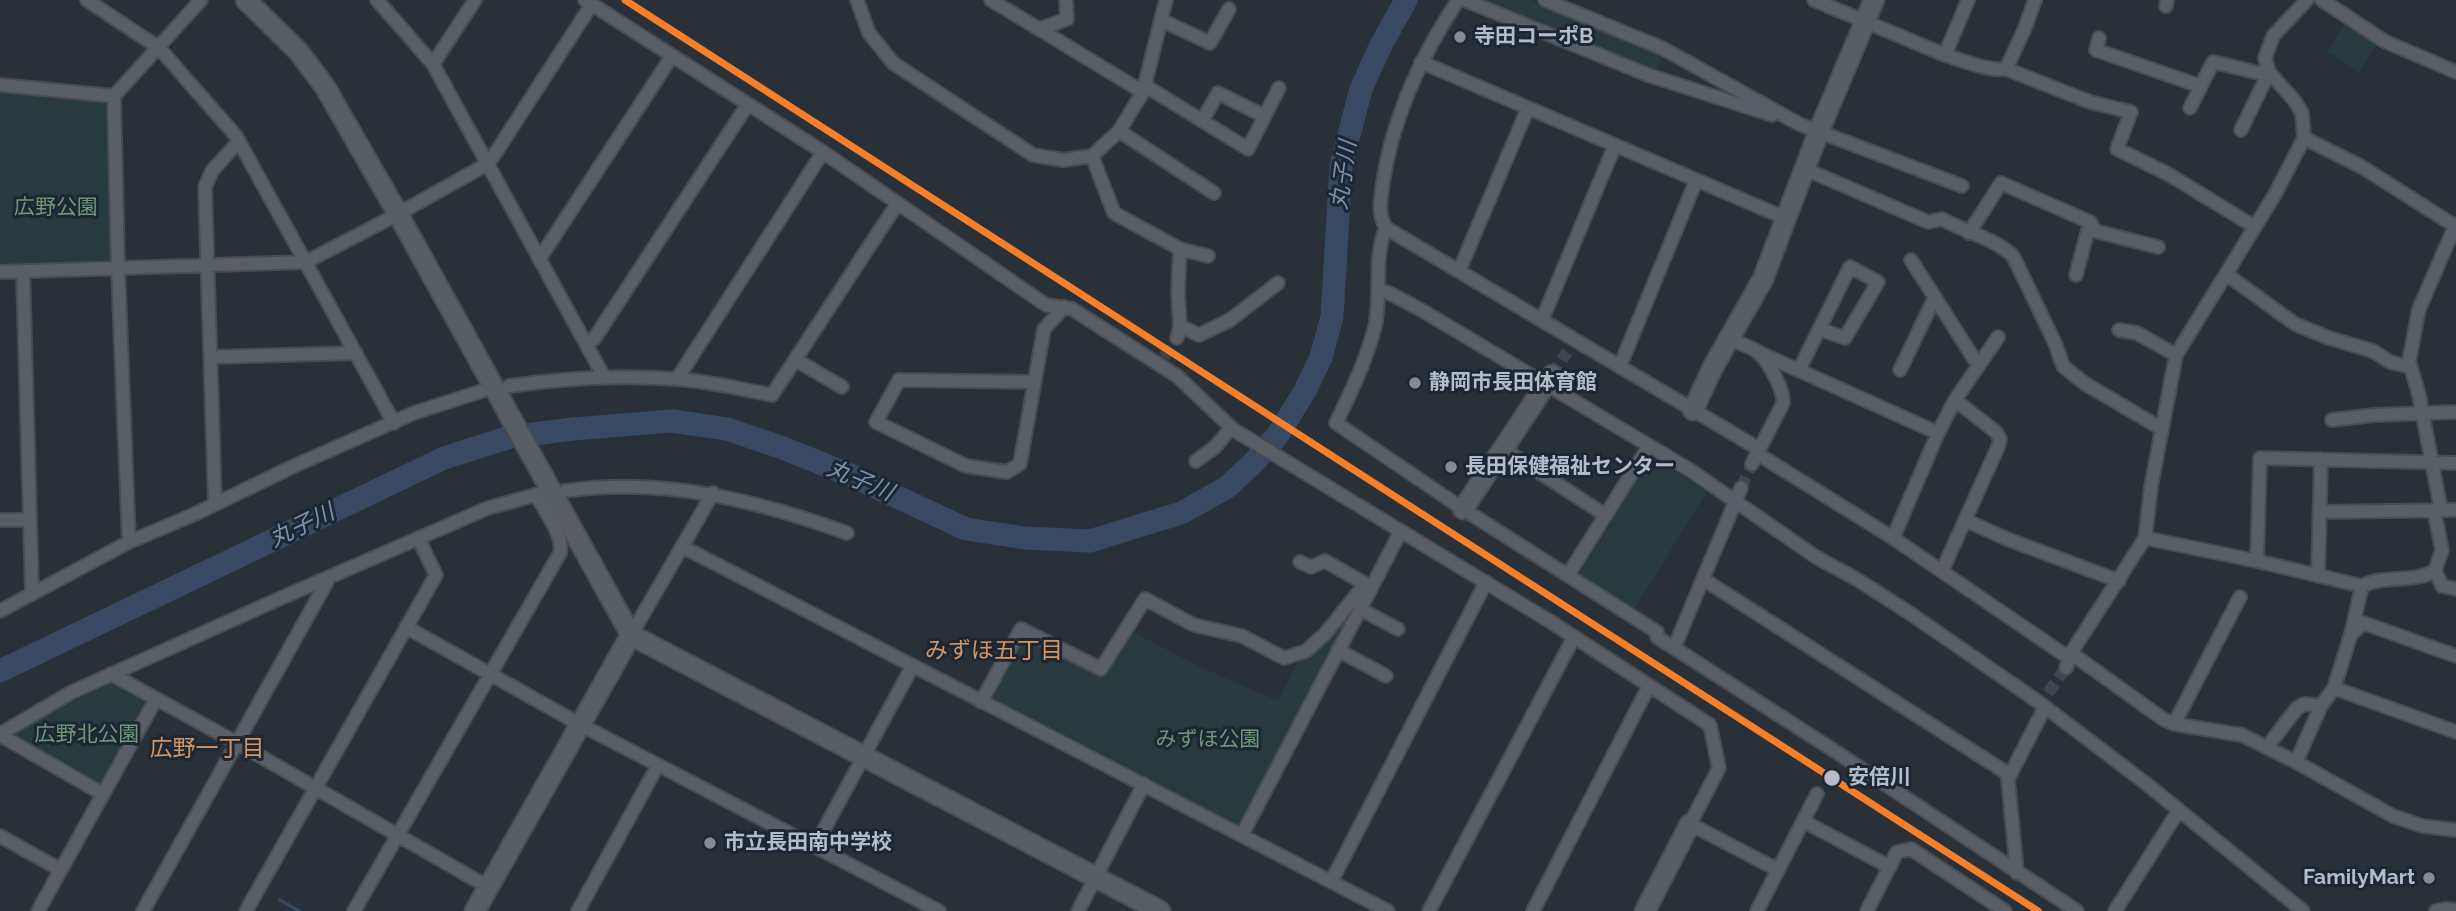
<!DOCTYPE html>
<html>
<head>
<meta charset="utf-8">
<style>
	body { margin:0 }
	canvas { display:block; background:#2a3038 }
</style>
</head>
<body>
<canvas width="2456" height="911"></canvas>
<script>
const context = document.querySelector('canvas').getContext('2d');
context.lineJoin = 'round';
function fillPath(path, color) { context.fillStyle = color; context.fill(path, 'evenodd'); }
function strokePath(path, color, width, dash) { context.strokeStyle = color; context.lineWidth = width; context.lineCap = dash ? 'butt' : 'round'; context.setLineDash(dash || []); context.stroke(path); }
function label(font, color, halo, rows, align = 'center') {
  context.font = font + ' Raleway,"Noto Sans JP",sans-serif'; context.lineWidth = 6; context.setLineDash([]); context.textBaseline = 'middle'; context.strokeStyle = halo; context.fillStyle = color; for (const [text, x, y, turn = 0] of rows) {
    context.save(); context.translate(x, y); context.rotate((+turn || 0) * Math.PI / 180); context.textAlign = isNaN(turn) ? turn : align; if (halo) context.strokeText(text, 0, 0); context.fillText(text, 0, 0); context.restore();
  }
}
const green = new Path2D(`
	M 1484,0 L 1530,0 L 1649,47 L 1661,56 L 1661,61 L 1653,71 L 1486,3 Z
	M 2346,21 L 2379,40 L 2359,72 L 2327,52 Z
	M 0,93 L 103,103 L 108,108 L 113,256 L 108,262 L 0,265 Z
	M 1651,457 L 1707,491 L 1634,610 L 1578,576 Z
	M 1348,619 L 1244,825 L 1236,828 L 1145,779 L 990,700 L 1025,636 L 1103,675 L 1133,632 L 1202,668 L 1278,701 L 1298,661 Z
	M 111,681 L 146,698 L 146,705 L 102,783 L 97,784 L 15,739 L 14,733 Z`);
const stream = new Path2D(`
	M 280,900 L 299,911`);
const river = new Path2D(`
	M 0,671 L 444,458 L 510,437 L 573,429 L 672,421 L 727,429 L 783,448 L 850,475 L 966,529 L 1025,538 L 1090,541 L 1181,513 L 1226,488 L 1253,463 L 1277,436 L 1305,391 L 1321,357 L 1332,317 L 1341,166 L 1361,89 L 1381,45 L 1406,0`);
const streetTunnel = new Path2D(`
	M 1164,357 L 1177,338
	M 1552,375 L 1567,352
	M 1741,488 L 1752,464
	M 2048,693 L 2066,668`);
const street = new Path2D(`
	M 87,0 L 159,48 L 236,136 L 394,423
	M 377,0 L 433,64 L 604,377
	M 585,0 L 823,152 L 1046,305 L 1072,309 L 1177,376 L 1234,430 L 1551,622 L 1710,725 L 1719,768 L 1690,824 L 1778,870
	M 857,0 L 869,33 L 893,63 L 1033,155 L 1063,160 L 1092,156 L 1119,131 L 1143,92 L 1166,0
	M 991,0 L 1143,92
	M 1458,0 C 1421,56 1393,115 1383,182 C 1381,199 1377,213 1386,228 L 1754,446 L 1759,450 L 1761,456 L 1893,538 L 2069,658
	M 1465,0 L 1648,75 L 1772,115
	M 1545,0 L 1664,49 L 1799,124 L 1962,186
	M 1814,0 L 1945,55 L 1968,0
	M 2035,0 L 2025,28 L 2006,69 L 2090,102 L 2131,112 L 2117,149 L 2168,174 L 2255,227
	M 2322,0 L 2384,41 L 2456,72
	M 2166,6 L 2167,0
	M 1161,20 L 1210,43 L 1229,9
	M 1040,29 L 1067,19 L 1066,0
	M 2099,38 L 2096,50 L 2200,86
	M 1945,55 C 1965,61 1986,71 2006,69
	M 1421,62 L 1785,218
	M 433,64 L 475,0
	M 0,85 L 114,96
	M 1144,85 L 1248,149 L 1279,88
	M 2190,108 L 2213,62 L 2259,73 L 2268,70
	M 1202,121 L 1218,93 L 1264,116
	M 2241,130 L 2269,72
	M 1119,131 L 1214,193
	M 2304,138 L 2362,167 L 2455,226
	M 1092,156 L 1114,213 L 1180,249 L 1208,256
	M 1805,169 L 1928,222 L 1942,219 C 1965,232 1994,238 2013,256 L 2055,343 L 2063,366 L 2084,383 L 2162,429
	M 1386,228 C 1373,255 1382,296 1375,326 C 1367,359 1351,392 1336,423 L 1463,509 L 1657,632 L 1657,637 L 1827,746 L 2077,911
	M 1969,233 L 2001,183 L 2090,222 L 2095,231 L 2158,247
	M 540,258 L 672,56
	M 1911,260 L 1978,365
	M 23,271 L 32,593
	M 1459,271 L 1528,108
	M 0,272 L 306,262 L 398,214 L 489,163 L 592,4
	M 2226,274 L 2295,324 L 2329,338 L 2373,351 L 2390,362 L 2410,367
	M 2076,275 L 2090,222
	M 1380,290 L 1391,294 L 1423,311 L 1690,470 L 1816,557 L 1858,580 L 1908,612 L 2040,703 L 2148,785 L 2303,911
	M 1542,320 L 1615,145
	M 1180,326 L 1178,292 L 1180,249
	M 2119,330 L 2137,333 L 2176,355
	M 1177,338 L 1180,326 L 1199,335 L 1230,320 L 1278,283
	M 1728,339 C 1738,343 1751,346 1759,353 C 1769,363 1784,389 1783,403 L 1752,464
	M 586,344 L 594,339 L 748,104
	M 1758,352 L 1938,433
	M 211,357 L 356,353
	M 796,360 L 842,387
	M 1620,366 L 1696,181
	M 1799,370 L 1850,267 L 1878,282 L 1845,338 L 1819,329
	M 1900,370 L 1935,297
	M 677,379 L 823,152
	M 1035,382 L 899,380 L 876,422 L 966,466 L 1007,472 L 1020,464 L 1044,329 L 1064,307
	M 509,386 C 564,378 620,375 676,379 C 708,381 740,389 772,395 L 897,204
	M 2332,420 L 2374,415 L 2456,412
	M 1502,448 L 1605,515
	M 1196,461 L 1215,447 L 1231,428
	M 565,491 C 662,477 756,500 847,533
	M 215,504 L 205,187 L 212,171 L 239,141
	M 2441,510 L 2419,395 L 2409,361 L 2419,309 L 2456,224
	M 2320,512 L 2456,510
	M 0,520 L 30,520
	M 1965,520 L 2007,539 L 2119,581
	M 1893,538 L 1938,433 L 1955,400 L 1998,337
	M 2145,538 L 2257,561 L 2362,586
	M 129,542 L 118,269 L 114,96 L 201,0
	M 683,547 L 1388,911
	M 2257,561 L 2260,458 L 2456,463
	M 1300,562 L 1311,567 L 1325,561 L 1371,587
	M 1942,571 L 1998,447 L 2000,439 L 1996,432 L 1955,400
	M 2435,571 L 2442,586 L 2456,589
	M 1568,575 L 1649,446
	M 2318,576 L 2321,459
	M 1703,579 L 2010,775
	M 1360,609 L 1398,629
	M 0,611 L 129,542 L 195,514 L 294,466 L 414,413 L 482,391
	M 2358,621 L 2456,656
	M 2364,623 L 2351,634 L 2334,688 L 2456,732
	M 406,627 L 581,725 L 939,911
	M 2351,634 L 2362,586 C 2385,574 2411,584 2435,571 L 2442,550 L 2434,510
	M 631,635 L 713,493
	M 1674,648 L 1741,488
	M 1338,650 L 1386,676
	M 2071,653 L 2163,719 L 2174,724 L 2242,735 L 2296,762 L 2393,816 L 2422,826 L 2456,830
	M 2066,668 L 2071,653 L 2145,538 L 2151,487 L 2176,355 L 2274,196 L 2304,138 L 2302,113 L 2294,100 L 2269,72 L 2265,58 L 2273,36 L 2307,0
	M 111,674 L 237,743 L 488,887
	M 981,702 L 1021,629 L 1101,669 L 1145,599 L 1194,625 L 1242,636 L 1284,658 L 1306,651 L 1325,634 L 1365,584
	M 2174,724 L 2240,597
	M 0,734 L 72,692 L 281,598 L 488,508 L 539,494
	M 0,735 L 103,794
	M 2267,747 L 2297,708 L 2304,704 L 2321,706
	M 2296,762 L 2321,706 L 2334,688
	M 1803,821 L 1890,867
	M 1242,835 L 1401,531
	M 0,836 L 61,870
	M 815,846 L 912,667
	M 2017,873 L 2008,779 L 2045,707
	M 1331,882 L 1486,582
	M 38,911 L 156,699
	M 143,911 L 329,578
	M 246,911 L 436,575 L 418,538
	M 354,911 L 560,553 C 564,535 544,510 536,495
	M 578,911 L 658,765
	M 1078,911 L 1144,784
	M 1429,911 L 1574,637
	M 1533,911 L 1649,686
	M 1757,911 L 1817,794
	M 1867,911 L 1897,852 L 1911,849 L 2005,911
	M 2115,911 L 2179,810
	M 2436,911 L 2446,909 L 2456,910`);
const secondary = new Path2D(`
	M 246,0 L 298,51 L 325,87 L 398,214 L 631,635 L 1160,911
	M 1693,410 L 1713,367 L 1763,279 L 1819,131 L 1874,0
	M 1463,509 L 1552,375
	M 475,911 L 631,635
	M 1645,911 L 1690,824`);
const rail1 = new Path2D(`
	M 625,0 L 2038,911`);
const markers = [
	[1460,37,7,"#848b96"],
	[1415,383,7,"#848b96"],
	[1451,467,7,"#848b96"],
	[1832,778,9,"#b4bcc9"],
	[710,843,7,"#848b96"],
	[2429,878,7,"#848b96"]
];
const poiNames = [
	["寺田コーポB",1474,37],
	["静岡市長田体育館",1429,383],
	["長田保健福祉センター",1465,467],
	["市立長田南中学校",724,843],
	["FamilyMart",2415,878,"right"]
];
const parkNames = [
	["広野公園",56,208],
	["広野北公園",87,735],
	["みずほ公園",1208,740]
];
const stopNames = [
	["安倍川",1848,778]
];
const waterNames = [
	["丸子川",1344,175,-82],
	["丸子川",860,481,23],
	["丸子川",302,526,-26]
];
const neighbourhoodNames = [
	["みずほ五丁目",994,651],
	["広野一丁目",207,749]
];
fillPath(green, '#273a3e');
strokePath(stream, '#384963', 3.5);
strokePath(river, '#384963', 23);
strokePath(streetTunnel, '#3f454e', 12, [12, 6]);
strokePath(street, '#484c53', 16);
strokePath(secondary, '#484c53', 23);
strokePath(street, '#5a5e66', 12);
strokePath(secondary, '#595d64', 19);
strokePath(rail1, '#f57f2a', 7);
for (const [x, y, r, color] of markers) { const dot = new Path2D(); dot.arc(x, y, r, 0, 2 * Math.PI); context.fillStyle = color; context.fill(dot); strokePath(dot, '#1d2633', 2.5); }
label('bold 21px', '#b4bcc9', '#1d2633', poiNames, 'left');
label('21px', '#6b9a76', '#1d2633', parkNames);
label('bold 21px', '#b4bcc9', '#1d2633', stopNames, 'left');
label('italic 23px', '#7c92b1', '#1d2633', waterNames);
label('23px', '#d59563', '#1d2633', neighbourhoodNames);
</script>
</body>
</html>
